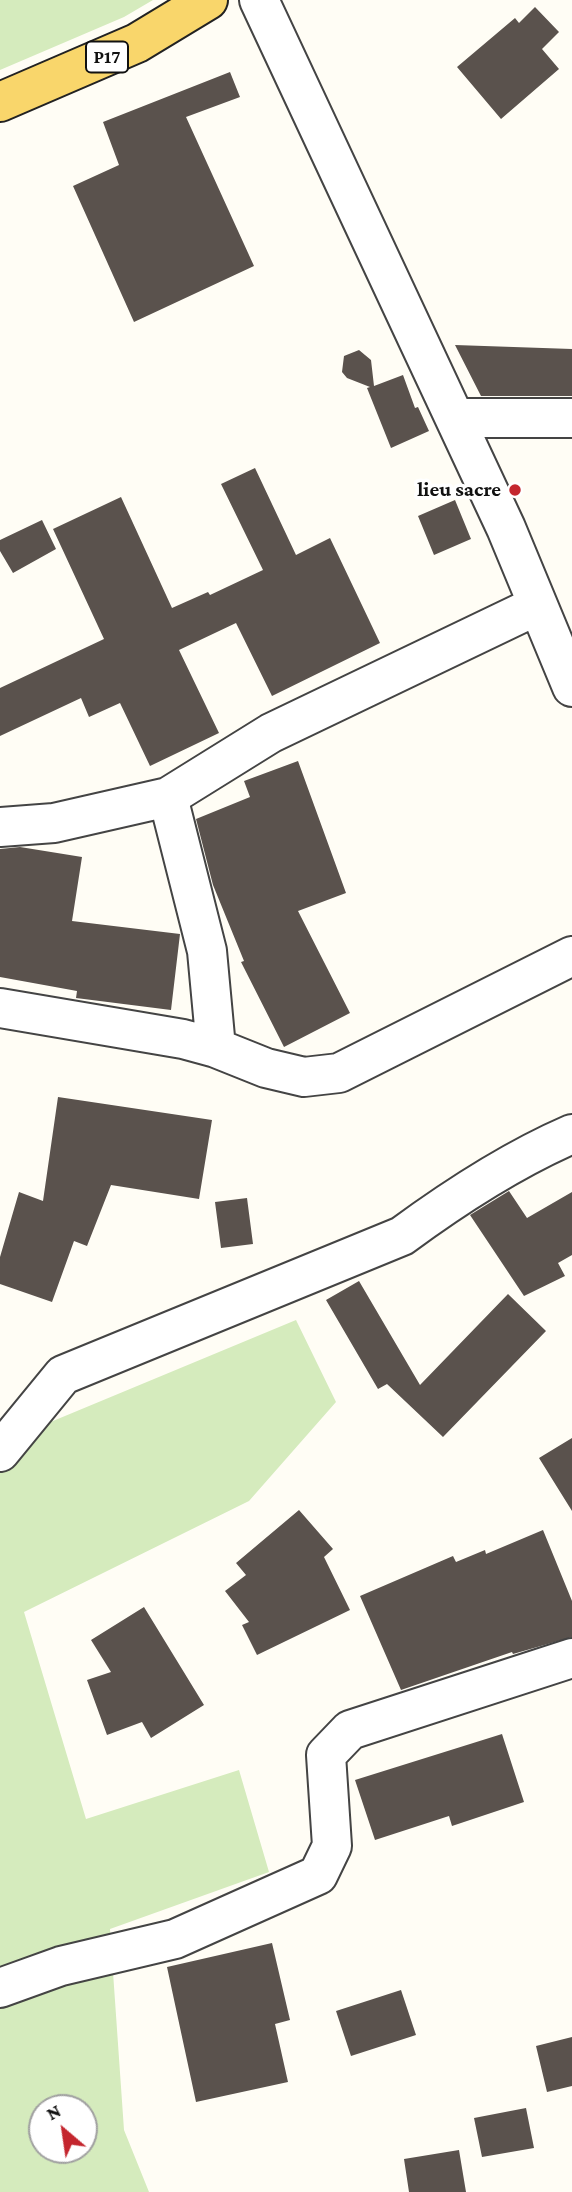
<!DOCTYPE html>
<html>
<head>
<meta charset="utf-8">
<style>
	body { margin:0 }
	#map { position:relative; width:572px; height:2192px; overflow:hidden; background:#fffdf5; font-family:"Crimson Pro",serif }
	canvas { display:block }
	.north { position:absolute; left:28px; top:2094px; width:70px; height:70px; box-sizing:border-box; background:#fff; border:2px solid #a0a0a0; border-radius:50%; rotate:331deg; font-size:19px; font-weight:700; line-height:28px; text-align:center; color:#111 }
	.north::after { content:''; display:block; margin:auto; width:24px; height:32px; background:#c4262e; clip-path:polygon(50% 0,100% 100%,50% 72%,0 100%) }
</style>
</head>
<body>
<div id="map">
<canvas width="572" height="2192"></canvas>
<div class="north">N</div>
</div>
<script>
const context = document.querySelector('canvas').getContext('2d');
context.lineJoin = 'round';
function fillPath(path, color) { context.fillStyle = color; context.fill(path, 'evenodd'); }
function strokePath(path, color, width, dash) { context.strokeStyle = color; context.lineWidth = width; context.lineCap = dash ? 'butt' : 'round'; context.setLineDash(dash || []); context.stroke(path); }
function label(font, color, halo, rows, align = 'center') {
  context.font = font + ' "Crimson Pro",serif'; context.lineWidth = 7; context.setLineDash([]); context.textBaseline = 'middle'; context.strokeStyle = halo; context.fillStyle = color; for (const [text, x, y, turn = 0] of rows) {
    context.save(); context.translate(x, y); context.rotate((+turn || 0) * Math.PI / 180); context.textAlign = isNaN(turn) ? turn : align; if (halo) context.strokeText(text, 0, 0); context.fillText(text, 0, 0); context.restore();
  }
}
const green = new Path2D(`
	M 0,0 L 153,0 L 124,17 L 0,70 Z
	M 296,1320 L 336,1402 L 249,1501 L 24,1612 L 86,1819 L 239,1770 L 269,1872 L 110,1929 L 124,2130 L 149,2192 L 0,2192 L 0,1443 ZM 42,2108 L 84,2108 L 84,2150 L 42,2150 Z`);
const building = new Path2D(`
	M 535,7 L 559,32 L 542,49 L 559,69 L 501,119 L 457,67 L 515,18 L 519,23 Z
	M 230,72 L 240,97 L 186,117 L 254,266 L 134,322 L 73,186 L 119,165 L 103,122 Z
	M 455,345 L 572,349 L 572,396 L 481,396 Z
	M 359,350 L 371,360 L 374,386 L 403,375 L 415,408 L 418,407 L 429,431 L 391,448 L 367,388 L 370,387 L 347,378 L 342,372 L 344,356 Z
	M 255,468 L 296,555 L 330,538 L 380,643 L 272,696 L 236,623 L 179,650 L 219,733 L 150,766 L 120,703 L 89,717 L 81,698 L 0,736 L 0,688 L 104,639 L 53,529 L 121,497 L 172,608 L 208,592 L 210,595 L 263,570 L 221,484 Z
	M 455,500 L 471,539 L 434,555 L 418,516 Z
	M 42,520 L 56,549 L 13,573 L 0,551 L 0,540 Z
	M 298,761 L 346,893 L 298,911 L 350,1013 L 284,1047 L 241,962 L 244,961 L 213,885 L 196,819 L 250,797 L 244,781 Z
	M 20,847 L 82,857 L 72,921 L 180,934 L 171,1010 L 76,998 L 77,991 L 0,977 L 0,849 Z
	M 58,1097 L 212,1120 L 199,1199 L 111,1185 L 87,1246 L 74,1241 L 52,1302 L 0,1284 L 0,1257 L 19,1192 L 43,1201 Z
	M 509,1191 L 527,1218 L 572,1192 L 572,1255 L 558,1263 L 565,1276 L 524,1296 L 470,1215 Z
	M 247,1198 L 253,1244 L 221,1248 L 215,1202 Z
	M 359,1281 L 420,1385 L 508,1294 L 546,1331 L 443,1437 L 387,1384 L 378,1389 L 326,1300 Z
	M 572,1438 L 572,1511 L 539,1458 Z
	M 299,1510 L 333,1549 L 324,1557 L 350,1610 L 257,1655 L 242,1625 L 249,1622 L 225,1591 L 246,1575 L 236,1563 Z
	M 543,1530 L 572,1601 L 572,1637 L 513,1654 L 512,1652 L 401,1690 L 360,1596 L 453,1556 L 456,1562 L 485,1550 L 486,1554 Z
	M 144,1607 L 204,1705 L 151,1738 L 142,1722 L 107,1735 L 87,1680 L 111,1672 L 91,1640 Z
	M 502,1734 L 524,1802 L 452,1826 L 449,1816 L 375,1840 L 355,1780 Z
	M 272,1943 L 290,2020 L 275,2024 L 288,2082 L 196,2102 L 167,1967 Z
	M 401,1990 L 416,2035 L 351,2056 L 336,2011 Z
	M 572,2037 L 572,2086 L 547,2092 L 536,2046 Z
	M 526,2108 L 534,2148 L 482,2157 L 474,2118 Z
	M 459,2150 L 466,2192 L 409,2192 L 404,2159 Z`);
const minor = new Path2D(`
	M 259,0 L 506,528 L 572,687
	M 455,418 L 572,418
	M 0,827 L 54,823 L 168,797 L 271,733 L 538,605
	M 0,1008 L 183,1039 L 216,1048 L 207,951 L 168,797
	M 216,1048 L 266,1068 L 304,1077 L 339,1073 L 572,956
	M 0,1452 L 63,1375 L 402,1236 C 455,1197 512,1160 572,1134
	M 0,1988 L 61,1966 L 175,1939 L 318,1875 L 332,1846 L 326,1755 L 350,1730 L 572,1658`);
const major = new Path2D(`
	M 0,102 L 137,43 L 208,0`);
const markers = [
	[515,490,7,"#c4262e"]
];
const shields = [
	[107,57,42]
];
const shieldNames = [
	["P17",107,57]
];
const poiNames = [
	["lieu sacre",501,490]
];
fillPath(green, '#d5ebbd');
fillPath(building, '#5a524d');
strokePath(minor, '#444', 42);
strokePath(major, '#222', 42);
strokePath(minor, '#fff', 38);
strokePath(major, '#f9d66b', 38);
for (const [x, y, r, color] of markers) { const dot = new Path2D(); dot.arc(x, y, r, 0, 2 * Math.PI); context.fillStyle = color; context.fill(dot); strokePath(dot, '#fff', 2.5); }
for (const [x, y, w] of shields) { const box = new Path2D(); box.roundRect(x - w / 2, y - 15.5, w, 31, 5); context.fillStyle = '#fff'; context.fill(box); strokePath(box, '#111', 2); }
label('bold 19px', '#111', null, shieldNames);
label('bold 21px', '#111', '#fff', poiNames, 'right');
</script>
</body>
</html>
